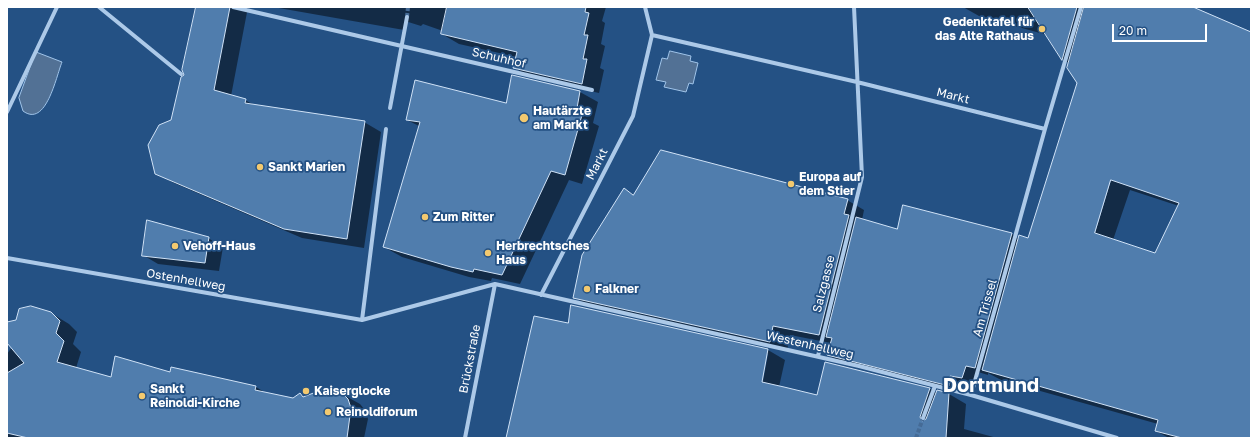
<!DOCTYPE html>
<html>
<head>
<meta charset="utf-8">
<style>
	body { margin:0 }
	#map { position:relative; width:1258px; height:445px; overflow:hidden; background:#245184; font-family:"Golos Text",sans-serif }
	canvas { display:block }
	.frame { position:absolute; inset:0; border:8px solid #fff; pointer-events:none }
	.scale { position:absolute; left:1112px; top:24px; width:95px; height:18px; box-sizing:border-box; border:2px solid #fff; border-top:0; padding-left:5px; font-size:12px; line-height:14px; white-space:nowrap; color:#fff; -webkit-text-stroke:3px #245184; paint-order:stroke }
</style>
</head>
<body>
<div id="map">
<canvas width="1258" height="445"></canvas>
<div class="frame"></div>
<div class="scale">20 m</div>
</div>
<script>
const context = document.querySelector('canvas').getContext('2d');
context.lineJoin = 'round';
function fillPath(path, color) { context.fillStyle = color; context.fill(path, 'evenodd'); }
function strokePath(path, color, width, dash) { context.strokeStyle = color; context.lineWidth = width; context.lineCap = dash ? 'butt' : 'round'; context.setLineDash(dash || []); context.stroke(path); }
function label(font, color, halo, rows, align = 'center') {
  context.font = font + ' "Golos Text",sans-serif'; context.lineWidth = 3.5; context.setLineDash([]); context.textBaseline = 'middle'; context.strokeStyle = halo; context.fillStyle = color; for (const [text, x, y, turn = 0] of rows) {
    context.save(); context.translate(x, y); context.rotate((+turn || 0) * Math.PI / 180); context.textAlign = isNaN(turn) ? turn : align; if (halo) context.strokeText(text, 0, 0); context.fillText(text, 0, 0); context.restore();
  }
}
const water = new Path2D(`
	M 670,51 L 691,56 L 690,61 L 698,63 L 693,84 L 689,83 L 686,92 L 664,87 L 666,82 L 656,80 L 662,58 L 667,59 Z
	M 36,52 L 62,62 C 56,77 46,128 23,111 L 19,98 Z`);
const shadow = new Path2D(`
	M 197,7 L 248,7 L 231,96 L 245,100 L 254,105 L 364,122 L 381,132 L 364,248 L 302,238 L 174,183 L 156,173 L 186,75 Z
	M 273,7 L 606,7 L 602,21 L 605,23 L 601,44 L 605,46 L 600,68 L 604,70 L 599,93 L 532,78 L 515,68 L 517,57 L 459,44 L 442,34 L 443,31 L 423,24 L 421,26 L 405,21 L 404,30 Z
	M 963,7 L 1189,7 L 1251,34 L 1251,438 L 1169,438 L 1156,431 L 1158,424 L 1001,380 L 988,373 L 988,375 L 978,372 L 975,385 L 963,382 L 962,392 L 841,362 L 828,355 L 831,343 L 790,335 L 787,351 L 591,307 L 574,297 L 624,189 L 634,195 L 847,200 L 864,210 L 862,220 L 898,230 L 904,207 L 1012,234 L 1019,239 L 1029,239 L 1078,83 L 1069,63 L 1062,59 L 1047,35 L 979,16 ZM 1130,190 L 1179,206 L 1155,254 L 1113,240 Z
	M 513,76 L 580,92 L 598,102 L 593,123 L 599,126 L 582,184 L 569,180 L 520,284 L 492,278 L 491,281 L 469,277 L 402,257 L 384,247 L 419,126 L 407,120 L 507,104 Z
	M 208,238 L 223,247 L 219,271 L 158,264 L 143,255 Z
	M 572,306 L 768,350 L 785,360 L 779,387 L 818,396 L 826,363 L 930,389 L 937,393 L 949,394 L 966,404 L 964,429 L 997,438 L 507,438 L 569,325 ZM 766,354 L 768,354 L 762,387 L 760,386 Z
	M 51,313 L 69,324 L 77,332 L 73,344 L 81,352 L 76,368 L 111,378 L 170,373 L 171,368 L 256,387 L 266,393 L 294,399 L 300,394 L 305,397 L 342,394 L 360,404 L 365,410 L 368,419 L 364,438 L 7,438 L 7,354 L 12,347 L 7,341 L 7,323 Z`);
const building = new Path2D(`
	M 196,7 L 230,7 L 214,90 L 246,99 L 245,103 L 365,121 L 347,239 L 284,229 L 155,174 L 148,145 L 159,125 L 171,120 L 181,77 L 184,75 L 182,70 Z
	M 447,7 L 586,7 L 585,12 L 589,13 L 584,35 L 588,35 L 583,59 L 587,59 L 582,84 L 513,68 L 517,52 L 441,34 Z
	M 1028,7 L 1077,7 L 1062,60 Z
	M 1084,7 L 1193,7 L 1251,32 L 1251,438 L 1182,438 L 1155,431 L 1158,420 L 982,370 L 1019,235 L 1028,238 L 1077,83 L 1067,68 ZM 1111,180 L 1179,203 L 1155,253 L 1095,233 Z
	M 512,75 L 580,91 L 576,114 L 582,115 L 565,175 L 551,171 L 502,275 L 474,269 L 473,272 L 451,267 L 383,247 L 420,122 L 406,120 L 415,80 L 506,103 Z
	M 661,150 L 848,199 L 844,214 L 849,215 L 819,335 L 773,326 L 770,342 L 573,298 L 582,255 L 624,188 L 633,195 Z
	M 903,205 L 1012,233 L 975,368 L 966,366 L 962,378 L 950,376 L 949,386 L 827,355 L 832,338 L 826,337 L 856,217 L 897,229 Z
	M 147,220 L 209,237 L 205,263 L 142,256 Z
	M 571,305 L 768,349 L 762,382 L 784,387 L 817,395 L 825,362 L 930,388 L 920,417 L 922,421 L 926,419 L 937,390 L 949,393 L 946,438 L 506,438 L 534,316 L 568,323 Z
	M 31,306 L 51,312 L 60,321 L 56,333 L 64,341 L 57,362 L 111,377 L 115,356 L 170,372 L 171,367 L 256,386 L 255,390 L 293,398 L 300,393 L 303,397 L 324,389 L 333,389 L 342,393 L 348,399 L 351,408 L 347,438 L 28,438 L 7,433 L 7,373 L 24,363 L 7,343 L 7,322 L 16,320 L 19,309 Z`);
const streetTunnel = new Path2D(`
	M 407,17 L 408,7
	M 916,438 L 923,418`);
const street = new Path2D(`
	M 99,7 L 181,74
	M 233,7 L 592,90
	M 652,35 L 857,82 L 1045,129 L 971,395
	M 390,108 L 407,17
	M 7,112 L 57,7
	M 1045,129 L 1081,7
	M 7,258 L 362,320 L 495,284 L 859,366 L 971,395 L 1117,438
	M 541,295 L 633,116 L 652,35 L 645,7
	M 362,320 L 386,129
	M 818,356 L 862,177 L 854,7
	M 923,418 L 935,386
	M 465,438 L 495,284`);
const markers = [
	[1042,29,4,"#f3c96f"],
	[524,118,5,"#f3c96f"],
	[260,167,4,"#f3c96f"],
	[791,184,4,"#f3c96f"],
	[425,217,4,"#f3c96f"],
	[175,246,4,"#f3c96f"],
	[488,253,4,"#f3c96f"],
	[587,289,4,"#f3c96f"],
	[306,391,4,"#f3c96f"],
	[142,396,4,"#f3c96f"],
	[328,412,4,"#f3c96f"]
];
const poiNames = [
	["Gedenktafel für",1034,22,"right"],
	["das Alte Rathaus",1034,36,"right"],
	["Hautärzte",533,111],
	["am Markt",533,125],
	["Sankt Marien",268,167],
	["Europa auf",799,177],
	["dem Stier",799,191],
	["Zum Ritter",433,217],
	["Vehoff-Haus",183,246],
	["Herbrechtsches",496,246],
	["Haus",496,260],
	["Falkner",595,289],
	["Sankt",150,389],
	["Reinoldi-Kirche",150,403],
	["Kaiserglocke",314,391],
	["Reinoldiforum",336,412]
];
const streetNames = [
	["Schuhhof",499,58,13],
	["Markt",953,96,14],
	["Markt",597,164,-63],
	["Ostenhellweg",186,280,10],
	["Salzgasse",824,284,-76],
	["Am Trissel",985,308,-74],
	["Westenhellweg",810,345,13],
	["Brückstraße",470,359,-79]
];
const townNames = [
	["Dortmund",991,386]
];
fillPath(water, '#527195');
strokePath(water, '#a0c4e9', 1);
fillPath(shadow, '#0007');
fillPath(building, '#507dad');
strokePath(building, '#d0e2f6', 1);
strokePath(streetTunnel, '#456b96', 4, [4, 2]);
strokePath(street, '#acc9e8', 4);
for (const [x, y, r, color] of markers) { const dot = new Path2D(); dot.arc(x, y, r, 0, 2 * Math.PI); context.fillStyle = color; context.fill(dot); strokePath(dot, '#245184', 1.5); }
label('bold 12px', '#fff', '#245184', poiNames, 'left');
label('12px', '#fff', '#245184', streetNames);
label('bold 20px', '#fff', '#245184', townNames);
</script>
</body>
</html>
